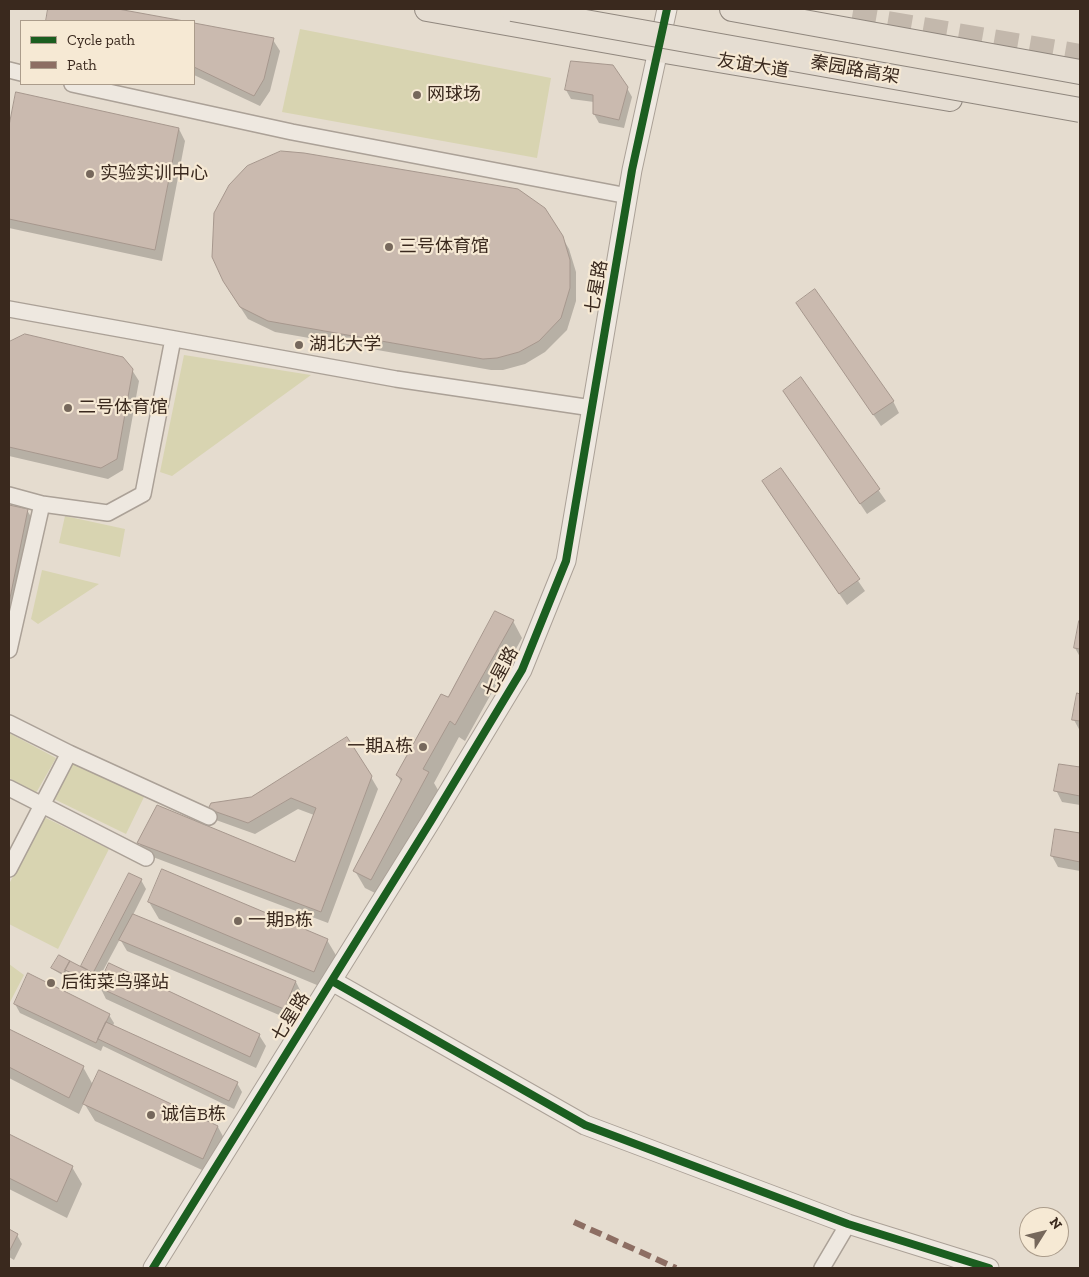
<!DOCTYPE html>
<html>
<head>
<meta charset="utf-8">
<style>
	body { margin:0 }
	#map { position:relative; width:1089px; height:1277px; overflow:hidden; background:#e5dccf; font-family:"Zilla Slab",serif }
	canvas { display:block }
	.frame { position:absolute; inset:0; border:10px solid #3a291e; pointer-events:none }
	.legend { position:absolute; left:20px; top:20px; width:175px; height:65px; box-sizing:border-box; background:#f6e9d4; border:1px solid #ab9c8b; margin:0; padding:6px 9px; list-style:none; font-size:15px; color:#3a291e }
	.legend li { display:flex; align-items:center; gap:10px; height:25px }
	.legend b { width:25px; border:1px solid #ab9c8b }
	.north { position:absolute; left:1019px; top:1207px; width:50px; height:50px; box-sizing:border-box; background:#f6e9d4; border:1px solid #ab9c8b; border-radius:50%; rotate:54deg; font-size:14px; font-weight:700; line-height:20px; text-align:center; color:#3a291e }
	.north::after { content:''; display:block; margin:auto; width:18px; height:22px; background:#76685c; clip-path:polygon(50% 0,100% 100%,50% 72%,0 100%) }
</style>
</head>
<body>
<div id="map">
<canvas width="1089" height="1277"></canvas>
<div class="frame"></div>
<ul class="legend">
<li><b style="height:6px;background:#1b5e20"></b>Cycle path</li>
<li><b style="height:6px;background:#8d6e63"></b>Path</li>
</ul>
<div class="north">N</div>
</div>
<script>
const context = document.querySelector('canvas').getContext('2d');
context.lineJoin = 'round';
function fillPath(path, color) { context.fillStyle = color; context.fill(path, 'evenodd'); }
function strokePath(path, color, width, dash) { context.strokeStyle = color; context.lineWidth = width; context.lineCap = dash ? 'butt' : 'round'; context.setLineDash(dash || []); context.stroke(path); }
function label(font, color, halo, rows, align = 'center') {
  context.font = font + ' "Zilla Slab","Noto Sans SC",serif'; context.lineWidth = 4.5; context.setLineDash([]); context.textBaseline = 'middle'; context.strokeStyle = halo; context.fillStyle = color; for (const [text, x, y, turn = 0] of rows) {
    context.save(); context.translate(x, y); context.rotate((+turn || 0) * Math.PI / 180); context.textAlign = isNaN(turn) ? turn : align; if (halo) context.strokeText(text, 0, 0); context.fillText(text, 0, 0); context.restore();
  }
}
const green = new Path2D(`
	M 300,29 L 551,78 L 537,158 L 282,112 Z
	M 184,355 L 311,375 L 172,476 L 160,472 Z
	M 65,516 L 125,529 L 120,557 L 59,543 Z
	M 42,570 L 99,584 L 38,624 L 31,619 Z
	M 9,733 L 56,758 L 36,793 L 9,778 Z
	M 72,762 L 144,797 L 126,834 L 54,799 Z
	M 44,817 L 109,849 L 58,949 L 9,924 L 9,884 Z
	M 9,964 L 24,975 L 9,1004 Z`);
const shadow = new Path2D(`
	M 50,9 L 112,9 L 177,21 L 47,21 Z
	M 194,24 L 273,40 L 280,51 L 270,91 L 260,106 L 194,75 Z
	M 627,88 L 632,97 L 624,128 L 599,123 L 594,114 L 594,102 L 571,99 L 566,90 Z
	M 17,93 L 179,129 L 185,141 L 162,261 L 9,228 L 9,132 Z
	M 562,237 L 569,249 L 576,272 L 576,301 L 567,330 L 545,352 L 525,364 L 503,370 L 491,370 L 275,332 L 248,319 L 231,293 Z
	M 805,314 L 893,401 L 899,413 L 881,426 Z
	M 11,342 L 132,370 L 139,381 L 123,470 L 108,479 L 9,456 L 9,351 Z
	M 801,379 L 886,501 L 867,514 L 784,391 Z
	M 781,469 L 865,591 L 847,605 L 770,493 Z
	M 9,506 L 27,510 L 34,522 L 9,643 Z
	M 513,621 L 522,638 L 465,741 L 459,737 L 434,783 L 438,790 L 381,896 L 365,888 L 355,871 L 402,783 L 397,775 L 449,699 Z
	M 1080,623 L 1080,657 L 1075,648 Z
	M 1078,695 L 1080,695 L 1080,731 L 1074,720 Z
	M 1060,765 L 1080,769 L 1080,805 L 1062,802 L 1056,790 Z
	M 371,777 L 378,789 L 328,923 L 145,854 L 139,843 L 296,863 L 314,815 L 298,809 L 255,834 L 216,820 L 210,809 L 251,799 Z
	M 1056,831 L 1080,835 L 1080,871 L 1058,867 L 1052,856 Z
	M 130,874 L 141,880 L 146,889 L 133,915 L 296,982 L 302,994 L 291,1020 L 127,951 L 120,939 L 98,980 L 96,979 L 91,986 L 70,975 L 67,970 L 64,976 L 54,970 L 53,968 L 81,968 Z
	M 149,902 L 327,940 L 337,957 L 324,988 L 159,919 Z
	M 100,987 L 259,1035 L 266,1046 L 256,1068 L 106,999 Z
	M 15,1004 L 109,1015 L 114,1023 L 113,1026 L 237,1083 L 242,1092 L 234,1109 L 103,1046 L 101,1051 L 20,1013 Z
	M 9,1030 L 83,1067 L 93,1085 L 218,1127 L 227,1144 L 213,1175 L 95,1121 L 84,1103 L 79,1114 L 9,1078 Z
	M 9,1136 L 72,1167 L 82,1184 L 67,1218 L 9,1189 Z
	M 9,1231 L 17,1235 L 22,1244 L 14,1260 L 9,1257 Z`);
const building = new Path2D(`
	M 48,9 L 118,9 L 184,21 L 46,21 Z
	M 194,23 L 274,38 L 264,79 L 254,96 L 194,67 Z
	M 571,61 L 613,65 L 628,87 L 619,120 L 593,114 L 593,95 L 565,90 Z
	M 16,92 L 179,128 L 155,250 L 9,219 L 9,126 Z
	M 281,151 L 304,153 L 518,189 L 545,208 L 563,236 L 570,260 L 570,288 L 561,318 L 539,341 L 519,352 L 497,358 L 483,359 L 268,321 L 240,307 L 223,281 L 212,257 L 214,213 L 229,185 L 247,166 Z
	M 815,289 L 894,401 L 873,415 L 796,303 Z
	M 25,334 L 123,357 L 133,369 L 117,459 L 101,468 L 9,447 L 9,342 Z
	M 801,377 L 880,489 L 860,504 L 783,391 Z
	M 781,468 L 860,579 L 839,594 L 762,481 Z
	M 9,505 L 28,509 L 9,603 Z
	M 495,611 L 514,620 L 455,725 L 450,721 L 423,769 L 429,772 L 371,880 L 353,871 L 402,779 L 396,775 L 441,694 L 448,697 Z
	M 1079,621 L 1080,622 L 1080,649 L 1074,648 Z
	M 1077,693 L 1080,694 L 1080,721 L 1072,720 Z
	M 347,737 L 372,776 L 321,912 L 137,843 L 157,805 L 295,862 L 316,808 L 291,798 L 248,823 L 208,809 L 211,803 L 251,797 Z
	M 1059,764 L 1080,767 L 1080,796 L 1054,791 Z
	M 1055,829 L 1080,833 L 1080,862 L 1051,856 Z
	M 162,869 L 328,939 L 314,972 L 148,902 Z
	M 129,873 L 142,879 L 93,973 L 81,966 Z
	M 133,914 L 296,981 L 284,1009 L 119,940 Z
	M 59,955 L 70,961 L 63,974 L 51,968 Z
	M 70,961 L 93,973 L 88,981 L 65,970 Z
	M 109,963 L 260,1034 L 250,1057 L 98,987 Z
	M 28,973 L 110,1014 L 96,1043 L 14,1004 Z
	M 106,1022 L 238,1082 L 229,1101 L 98,1039 Z
	M 9,1029 L 84,1066 L 69,1098 L 9,1067 Z
	M 99,1070 L 218,1126 L 203,1159 L 83,1104 Z
	M 9,1134 L 73,1166 L 57,1202 L 9,1178 Z
	M 9,1229 L 18,1234 L 9,1252 Z`);
const primaryTunnel = new Path2D(`
	M 852,17 L 1080,56`);
const minor = new Path2D(`
	M 9,70 L 21,73
	M 72,84 L 292,132 L 628,196
	M 9,309 L 396,379 L 592,408
	M 9,495 L 42,504 L 108,513 L 143,494 L 173,339
	M 9,650 L 42,504
	M 9,723 L 69,753 L 209,817
	M 9,788 L 146,858
	M 9,869 L 69,753
	M 822,1268 L 848,1224`);
const tertiary = new Path2D(`
	M 332,981 L 585,1125 L 848,1224 L 989,1268
	M 153,1268 L 431,821 L 522,670 L 566,561 L 632,170 L 667,9`);
const primary = new Path2D(`
	M 427,9 L 659,50 L 950,99
	M 732,9 L 1080,72`);
const primaryBridge = new Path2D(`
	M 512,9 L 1080,110`);
const quiet = new Path2D(`
	M 574,1222 L 676,1268`);
const cycleway = new Path2D(`
	M 332,981 L 585,1125 L 848,1224 L 989,1268
	M 153,1268 L 431,821 L 522,670 L 566,561 L 632,170 L 667,9`);
const markers = [
	[417,95,5,"#76685c"],
	[90,174,5,"#76685c"],
	[389,247,5,"#76685c"],
	[299,345,5,"#76685c"],
	[68,408,5,"#76685c"],
	[423,747,5,"#76685c"],
	[238,921,5,"#76685c"],
	[51,983,5,"#76685c"],
	[151,1115,5,"#76685c"]
];
const streetNames = [
	["友谊大道",753,66,9],
	["秦园路高架",855,70,10],
	["七星路",597,287,-80],
	["七星路",501,672,-62],
	["七星路",291,1017,-58]
];
const poiNames = [
	["网球场",427,95],
	["实验实训中心",100,174],
	["三号体育馆",399,247],
	["湖北大学",309,345],
	["二号体育馆",78,408],
	["一期A栋",413,747,"right"],
	["一期B栋",248,921],
	["后街菜鸟驿站",61,983],
	["诚信B栋",161,1115]
];
fillPath(green, '#d8d4b1');
fillPath(shadow, '#0003');
fillPath(building, '#cabaaf');
strokePath(building, '#a6978d', 1);
strokePath(primaryTunnel, '#c3b8ac', 24, [24, 12]);
strokePath(minor, '#aba197', 18);
strokePath(tertiary, '#aba197', 21);
strokePath(primary, '#90877e', 26);
strokePath(minor, '#eee8e0', 15);
strokePath(tertiary, '#eee8e0', 19);
strokePath(primary, '#e5ddd2', 24);
strokePath(primaryBridge, '#90877e', 26, []);
strokePath(primaryBridge, '#e5ddd2', 24);
strokePath(quiet, '#8d6e63', 6, [12, 6]);
strokePath(cycleway, '#1b5e20', 8);
for (const [x, y, r, color] of markers) { const dot = new Path2D(); dot.arc(x, y, r, 0, 2 * Math.PI); context.fillStyle = color; context.fill(dot); strokePath(dot, '#f6e9d4', 2); }
label('18px', '#3a291e', '#f6e9d4', streetNames);
label('18px', '#3a291e', '#f6e9d4', poiNames, 'left');
</script>
</body>
</html>
